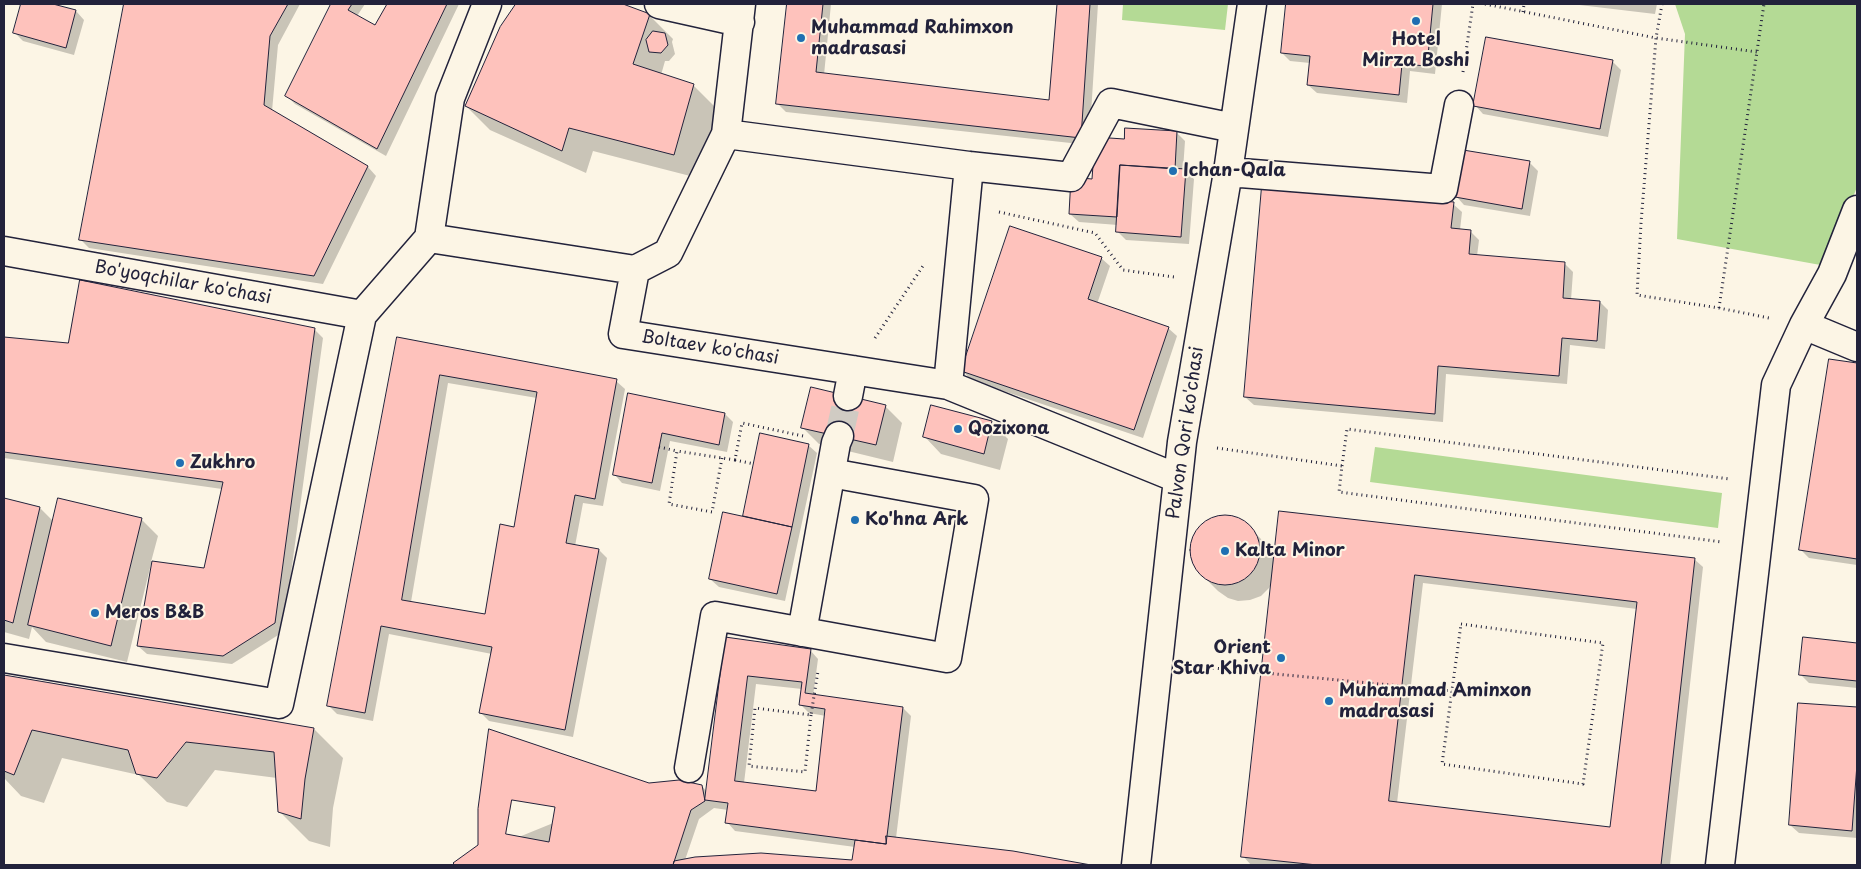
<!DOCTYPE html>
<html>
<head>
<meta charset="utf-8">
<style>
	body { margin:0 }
	#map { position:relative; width:1861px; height:869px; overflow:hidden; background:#fcf5e5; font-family:"Playpen Sans",sans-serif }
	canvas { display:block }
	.frame { position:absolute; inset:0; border:5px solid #22223b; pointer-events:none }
</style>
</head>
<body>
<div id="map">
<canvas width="1861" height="869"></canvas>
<div class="frame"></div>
</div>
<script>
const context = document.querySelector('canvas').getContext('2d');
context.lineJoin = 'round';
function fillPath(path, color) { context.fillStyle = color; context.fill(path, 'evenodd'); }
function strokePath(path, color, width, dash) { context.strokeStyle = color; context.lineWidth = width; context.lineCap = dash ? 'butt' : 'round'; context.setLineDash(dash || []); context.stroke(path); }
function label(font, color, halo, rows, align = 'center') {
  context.font = font + ' "Playpen Sans",sans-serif'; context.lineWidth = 4; context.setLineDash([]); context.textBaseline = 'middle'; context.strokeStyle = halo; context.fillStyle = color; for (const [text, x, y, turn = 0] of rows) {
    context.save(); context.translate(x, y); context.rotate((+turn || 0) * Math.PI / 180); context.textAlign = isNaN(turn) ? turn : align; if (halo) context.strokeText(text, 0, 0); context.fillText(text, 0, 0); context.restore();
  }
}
const green = new Path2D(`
	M 1123,4 L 1228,4 L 1225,30 L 1122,20 Z
	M 1675,4 L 1857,4 L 1857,187 L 1826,266 L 1677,239 L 1685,34 Z
	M 1375,447 L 1722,493 L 1718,528 L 1370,482 Z`);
const shadow = new Path2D(`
	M 23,4 L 49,4 L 76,11 L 84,20 L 74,55 L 23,41 L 15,33 Z
	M 125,4 L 300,4 L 278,45 L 272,111 L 368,167 L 376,176 L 323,284 L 89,248 L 81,240 Z
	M 332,4 L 365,4 L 357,16 L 375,27 L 388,4 L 459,4 L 386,156 L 295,104 L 286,95 Z
	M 518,4 L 620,4 L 649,15 L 673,39 L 672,42 L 675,54 L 669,61 L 665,61 L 661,75 L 693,85 L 717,109 L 698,178 L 593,151 L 586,173 L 490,130 L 466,106 L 501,27 Z
	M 788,4 L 831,4 L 824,75 L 1050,101 L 1059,4 L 1098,4 L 1089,145 L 786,112 L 777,103 Z
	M 1287,4 L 1442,4 L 1435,74 L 1410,71 L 1407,103 L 1317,93 L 1308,85 L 1310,63 L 1290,61 L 1282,53 Z
	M 1571,4 L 1657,4 L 1655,14 Z
	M 1612,61 L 1621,70 L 1608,137 L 1483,114 L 1475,105 Z
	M 1176,132 L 1185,141 L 1183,170 L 1194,179 L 1189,244 L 1126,240 L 1118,232 L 1118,225 L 1079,222 L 1070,214 L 1093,180 L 1125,140 Z
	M 1529,162 L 1538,171 L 1530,216 L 1464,205 L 1456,196 Z
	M 1453,204 L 1462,212 L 1460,230 L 1470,231 L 1479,240 L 1477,256 L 1565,264 L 1573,272 L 1571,300 L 1600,302 L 1608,310 L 1605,349 L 1570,345 L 1567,384 L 1446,374 L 1443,422 L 1254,405 L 1245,397 Z
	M 1101,258 L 1110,266 L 1097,304 L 1168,328 L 1177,336 L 1143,438 L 971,380 L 963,371 Z
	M 314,329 L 323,338 L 283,632 L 232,664 L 147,654 L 138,646 L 153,564 L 151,564 L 127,662 L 46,642 L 32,627 L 29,639 L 4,632 L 4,499 L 40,508 L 54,522 L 141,519 L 158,536 L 151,562 L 205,569 L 222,489 L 4,458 L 4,338 L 69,344 Z
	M 398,339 L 616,381 L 625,389 L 603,506 L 583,503 L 575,546 L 599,550 L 607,558 L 573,737 L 489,721 L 481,713 L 492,654 L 389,634 L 373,721 L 337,714 L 329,706 ZM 448,383 L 537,398 L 515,528 L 486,615 L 411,602 Z
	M 1830,360 L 1857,364 L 1857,565 L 1809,558 L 1800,549 Z
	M 629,395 L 725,414 L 733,422 L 727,452 L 670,441 L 660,491 L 622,483 L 614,474 Z
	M 885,406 L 902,423 L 893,462 L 819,444 L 802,427 Z
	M 991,422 L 1008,439 L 1000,470 L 941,454 L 925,437 Z
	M 761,435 L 808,445 L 817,453 L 785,601 L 719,587 L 710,579 L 744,518 Z
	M 1224,516 L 1234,517 L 1244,522 L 1261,539 L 1275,558 L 1694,559 L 1703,567 L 1670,865 L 1251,865 L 1243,856 L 1273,581 L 1269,588 L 1261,596 L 1250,600 L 1238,601 L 1228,598 L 1218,591 L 1200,573 L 1194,564 L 1191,553 L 1192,541 L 1197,532 L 1204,523 L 1213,518 ZM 1423,583 L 1637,609 L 1611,829 L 1397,803 Z
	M 1804,638 L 1857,644 L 1857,688 L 1809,683 L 1800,674 Z
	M 726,639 L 810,650 L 818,659 L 813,696 L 903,708 L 911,716 L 896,838 L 1013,852 L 1085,865 L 457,865 L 455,863 L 649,784 L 702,786 L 707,792 ZM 756,684 L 802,689 L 801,705 L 809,713 L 826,716 L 817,792 L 744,783 ZM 714,808 L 728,810 L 727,822 L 735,831 L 855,847 L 853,862 L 685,860 L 699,819 Z
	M 4,677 L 314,729 L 343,758 L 333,808 L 330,847 L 309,841 L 279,811 L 277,778 L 215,770 L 187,807 L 167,802 L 139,775 L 62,758 L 44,803 L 21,796 L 4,778 Z
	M 1799,704 L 1857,709 L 1857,838 L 1799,833 L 1790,825 Z`);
const building = new Path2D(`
	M 21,4 L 53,4 L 76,10 L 66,48 L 13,33 Z
	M 124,4 L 288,4 L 270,36 L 264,105 L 368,166 L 314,276 L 79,240 Z
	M 331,4 L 352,4 L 348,10 L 375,25 L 387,4 L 447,4 L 377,149 L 285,96 Z
	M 516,4 L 623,4 L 650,14 L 633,64 L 694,84 L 674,155 L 569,128 L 562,151 L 465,106 L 500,27 Z
	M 787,4 L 823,4 L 816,72 L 1049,100 L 1057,4 L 1090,4 L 1081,138 L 776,104 Z
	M 1286,4 L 1433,4 L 1427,66 L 1402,64 L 1399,95 L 1307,85 L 1310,56 L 1281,53 Z
	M 653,31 L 665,33 L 668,45 L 661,53 L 649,52 L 646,40 Z
	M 1486,37 L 1613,60 L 1600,129 L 1473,106 Z
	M 1125,128 L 1177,131 L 1175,169 L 1120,165 L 1117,217 L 1069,214 L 1071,177 L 1092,179 L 1095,137 L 1124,139 Z
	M 1463,150 L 1530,161 L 1522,209 L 1455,197 Z
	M 1120,165 L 1186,169 L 1181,237 L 1116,232 Z
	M 1262,186 L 1454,202 L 1451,228 L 1471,230 L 1469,254 L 1565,262 L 1563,298 L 1600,301 L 1597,341 L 1562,338 L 1559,376 L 1438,366 L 1435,414 L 1244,397 Z
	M 1010,226 L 1102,257 L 1088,299 L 1169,327 L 1134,430 L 961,371 Z
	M 80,280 L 315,328 L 275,623 L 223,656 L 137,646 L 152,561 L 204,568 L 223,482 L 4,452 L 4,337 L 68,343 Z
	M 397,337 L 617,379 L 595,499 L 575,495 L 566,543 L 599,549 L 565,730 L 479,713 L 492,647 L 381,626 L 365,713 L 327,706 ZM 440,375 L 537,392 L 514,527 L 500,524 L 485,614 L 402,600 Z
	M 1829,359 L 1857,363 L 1857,559 L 1799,550 Z
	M 811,387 L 886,405 L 876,445 L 801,428 Z
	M 628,393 L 725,413 L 719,445 L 662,433 L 652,483 L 613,475 Z
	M 931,405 L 992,421 L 984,454 L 923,437 Z
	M 760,433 L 809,444 L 792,527 L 743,516 Z
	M 4,498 L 40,507 L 13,623 L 4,620 Z
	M 58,498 L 142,518 L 111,646 L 28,625 Z
	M 1279,511 L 1695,558 L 1661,865 L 1317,865 L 1241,857 ZM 1415,575 L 1637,602 L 1610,827 L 1389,801 Z
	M 723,512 L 792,527 L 777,594 L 709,579 Z
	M1190 550a35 35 0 1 1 70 0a35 35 0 1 1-70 0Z
	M 725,637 L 811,649 L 805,693 L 903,707 L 886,844 L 725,823 L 728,803 L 705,800 ZM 748,676 L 802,682 L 799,705 L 825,709 L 816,791 L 735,781 Z
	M 1803,637 L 1857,643 L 1857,681 L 1799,675 Z
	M 4,675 L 314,728 L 305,779 L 301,819 L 278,812 L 274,752 L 186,742 L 157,778 L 136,774 L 128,750 L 32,730 L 14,775 L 4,771 Z
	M 1798,703 L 1857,707 L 1857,764 L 1852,831 L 1789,825 Z
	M 489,729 L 649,783 L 679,780 L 702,785 L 705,801 L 691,810 L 673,865 L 455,865 L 453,863 L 478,845 L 478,809 Z
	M 512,800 L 555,807 L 549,842 L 506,834 Z
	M 886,836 L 1013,851 L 1091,865 L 673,865 L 674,861 L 695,857 L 761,853 L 852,860 L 855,840 L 886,844 Z`);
const pedestrianTunnel = new Path2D(`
	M 839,436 L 848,396`);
const path = new Path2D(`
	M 1485,4 L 1656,38 L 1757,52
	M 1662,4 L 1656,38 L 1641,223 L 1637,295 L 1719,308 L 1769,318
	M 1523,12 L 1524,4
	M 1463,72 L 1473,4
	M 999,212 L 1095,233 L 1123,270 L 1174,277
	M 1719,308 L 1764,4
	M 875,338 L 923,266
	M 659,447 L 677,451
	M 1217,448 L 1342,466 L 1339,492 L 1722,542
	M 722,458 L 712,512 L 669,504 L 677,451 L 735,460 L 742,423 L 803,436
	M 735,460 L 754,464
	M 1342,466 L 1347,429 L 1730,479
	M 1461,624 L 1603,643 L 1583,784 L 1442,764 Z
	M 1193,666 L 1452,691
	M 811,715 L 805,772 L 749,766 L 755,708 L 811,715 L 818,671`);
const pedestrian = new Path2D(`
	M 659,4 L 740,22
	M 726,134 L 969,166 L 1071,177 L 1111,103 L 1234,128
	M 1228,172 L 1443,189 L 1459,105
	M 429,238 L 635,270
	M 4,251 L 362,315
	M 635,270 L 623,334 L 948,385 L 1177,478
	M 635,270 L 668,253 L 726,134 L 741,4
	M 1804,325 L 1857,347
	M 948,385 L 969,166
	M 848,396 L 853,370
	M 802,632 L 836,443 L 839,436
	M 4,658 L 279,704 L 362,315 L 429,238 L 450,98 L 487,4
	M 689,768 L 715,616 L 947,658 L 974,499 L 831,473
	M 1136,865 L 1182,442 L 1228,172 L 1252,4
	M 1720,865 L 1776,385 L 1804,325 L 1832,274 L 1857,210`);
const markers = [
	[1416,21,5,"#1f6fb2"],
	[801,38,5,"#1f6fb2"],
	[1173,171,5,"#1f6fb2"],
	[958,429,5,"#1f6fb2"],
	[180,463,5,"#1f6fb2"],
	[855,520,5,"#1f6fb2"],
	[1225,551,5,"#1f6fb2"],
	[95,613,5,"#1f6fb2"],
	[1281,658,5,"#1f6fb2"],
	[1329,701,5,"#1f6fb2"]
];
const poiNames = [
	["Muhammad Rahimxon",811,28],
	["madrasasi",811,49],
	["Hotel",1416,40,"center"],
	["Mirza Boshi",1416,61,"center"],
	["Ichan-Qala",1183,171],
	["Qozixona",968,429],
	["Zukhro",190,463],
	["Ko'hna Ark",865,520],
	["Kalta Minor",1235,551],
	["Meros B&B",105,613],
	["Orient",1271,648,"right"],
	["Star Khiva",1271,669,"right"],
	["Muhammad Aminxon",1339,691],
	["madrasasi",1339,712]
];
const streetNames = [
	["Bo'yoqchilar ko'chasi",183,283,10],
	["Boltaev ko'chasi",710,348,9],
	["Palvon Qori ko'chasi",1186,433,-82]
];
fillPath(green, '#b4da95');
fillPath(shadow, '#0003');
fillPath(building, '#fec2bc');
strokePath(building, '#22223b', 1);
strokePath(pedestrianTunnel, '#d0cbc3', 28, [28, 14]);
strokePath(pedestrian, '#22223b', 31);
strokePath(path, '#22223b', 3, [1, 4]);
strokePath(pedestrian, '#fcf5e5', 28);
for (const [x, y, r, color] of markers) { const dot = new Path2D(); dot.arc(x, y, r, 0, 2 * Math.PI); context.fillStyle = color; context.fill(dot); strokePath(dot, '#fcf5e5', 2); }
label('bold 18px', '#22223b', '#fcf5e5', poiNames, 'left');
label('18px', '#22223b', '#fcf5e5', streetNames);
</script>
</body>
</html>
